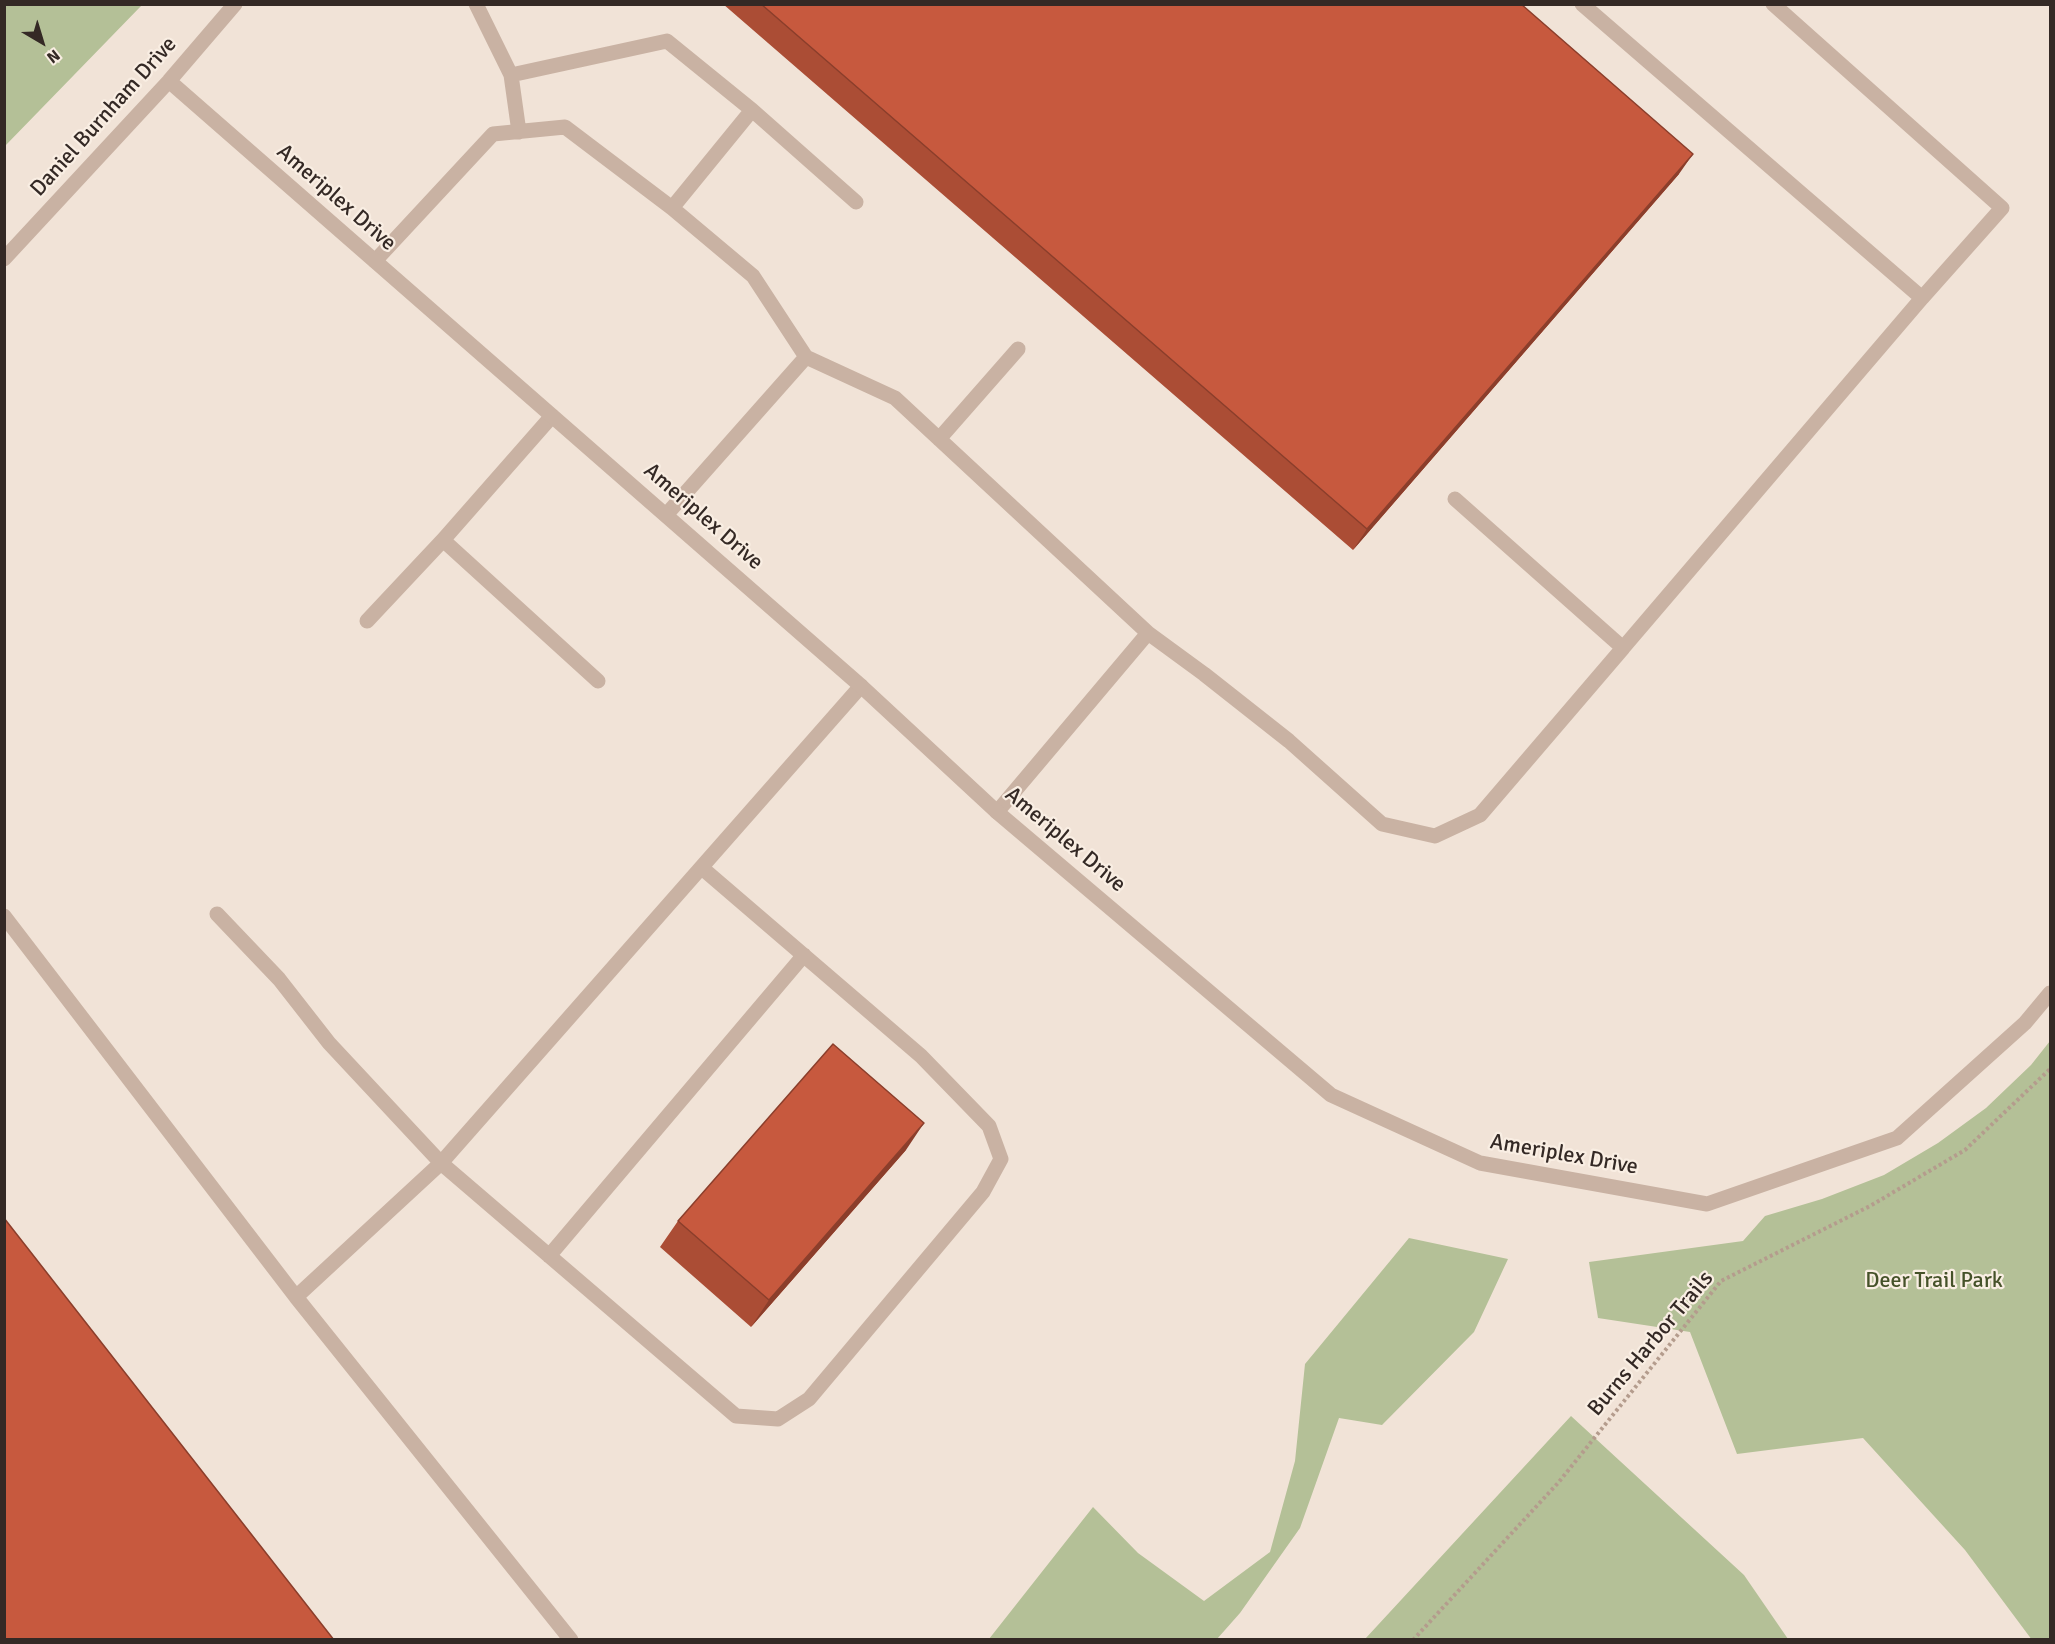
<!DOCTYPE html>
<html>
<head>
<meta charset="utf-8">
<style>
	body { margin:0 }
	#map { position:relative; width:2055px; height:1644px; overflow:hidden; background:#f1e3d7; font-family:Signika,sans-serif }
	canvas { display:block }
	.frame { position:absolute; inset:0; border:6px solid #342925; pointer-events:none }
	.north { position:absolute; left:12px; top:12px; width:60px; height:60px; -webkit-text-stroke:4px #f9eee3; paint-order:stroke; rotate:142deg; font-size:16px; font-weight:700; line-height:24px; text-align:center; color:#342925 }
	.north::after { content:''; display:block; margin:auto; width:21px; height:27px; background:#342925; clip-path:polygon(50% 0,100% 100%,50% 72%,0 100%) }
</style>
</head>
<body>
<div id="map">
<canvas width="2055" height="1644"></canvas>
<div class="frame"></div>
<div class="north">N</div>
</div>
<script>
const context = document.querySelector('canvas').getContext('2d');
context.lineJoin = 'round';
function fillPath(path, color) { context.fillStyle = color; context.fill(path, 'evenodd'); }
function strokePath(path, color, width, dash) { context.strokeStyle = color; context.lineWidth = width; context.lineCap = dash ? 'butt' : 'round'; context.setLineDash(dash || []); context.stroke(path); }
function label(font, color, halo, rows, align = 'center') {
  context.font = font + ' Signika,sans-serif'; context.lineWidth = 4.5; context.setLineDash([]); context.textBaseline = 'middle'; context.strokeStyle = halo; context.fillStyle = color; for (const [text, x, y, turn = 0] of rows) {
    context.save(); context.translate(x, y); context.rotate((+turn || 0) * Math.PI / 180); context.textAlign = isNaN(turn) ? turn : align; if (halo) context.strokeText(text, 0, 0); context.fillText(text, 0, 0); context.restore();
  }
}
const green = new Path2D(`
	M 5,4 L 142,5 L 5,146 L 4,5 Z
	M 2050,1041 L 2050,1639 L 2032,1640 L 1965,1550 L 1863,1438 L 1737,1454 L 1690,1332 L 1598,1318 L 1589,1262 L 1743,1241 L 1765,1216 L 1822,1199 L 1884,1175 L 1938,1143 L 1986,1108 L 2031,1065 Z
	M 1409,1238 L 1508,1259 L 1474,1332 L 1382,1425 L 1339,1418 L 1300,1528 L 1240,1613 L 1217,1639 L 989,1639 L 1093,1507 L 1138,1553 L 1204,1601 L 1270,1552 L 1295,1461 L 1305,1364 Z
	M 1571,1416 L 1744,1575 L 1788,1639 L 1365,1639 Z`);
const path = new Path2D(`
	M 1413,1640 L 1558,1483 L 1721,1281 L 1870,1206 L 1965,1150 L 2050,1069`);
const service = new Path2D(`
	M 476,4 L 511,75
	M 1582,4 L 1922,298 L 1623,648
	M 1773,4 L 2002,208 L 1922,298
	M 519,132 L 511,75 L 667,41 L 752,110 L 856,202
	M 672,208 L 752,110
	M 375,261 L 493,134 L 565,127 L 672,208 L 753,276 L 806,357 L 666,515
	M 806,357 L 895,398 L 1148,633 L 1204,674 L 1289,741 L 1382,824 L 1435,836 L 1480,815 L 1623,648 L 1455,499
	M 552,416 L 443,540 L 598,681
	M 939,439 L 1018,349
	M 367,621 L 443,540
	M 997,812 L 1148,633
	M 217,914 L 279,979 L 329,1043 L 441,1163 L 736,1416 L 778,1419 L 809,1399 L 983,1192 L 1001,1159 L 989,1126 L 921,1056 L 702,868
	M 4,916 L 296,1297
	M 549,1256 L 804,955
	M 571,1640 L 296,1297 L 441,1163 L 861,686`);
const minor = new Path2D(`
	M 169,81 L 861,686 L 997,812 L 1331,1095 L 1480,1163 L 1707,1204 L 1897,1138 L 2025,1023 L 2050,993
	M 4,259 L 169,81 L 235,4`);
const wall = new Path2D(`
	M 723,4 L 1521,4 L 1679,174 L 1353,550 Z
	M 906,1150 L 751,1327 L 660,1247 L 678,1221 Z`);
const shadedWall = new Path2D(`
	M 1693,154 L 1679,174 L 1353,550 L 1367,529 Z
	M 924,1123 L 906,1150 L 751,1327 L 769,1300 Z`);
const building = new Path2D(`
	M 761,4 L 1521,4 L 1693,154 L 1367,529 Z
	M 833,1044 L 924,1123 L 769,1300 L 678,1221 Z
	M 4,1218 L 334,1640 L 4,1640 Z`);
const streetNames = [
	["Daniel Burnham Drive",104,117,-48],
	["Ameriplex Drive",336,198,41],
	["Ameriplex Drive",703,517,41],
	["Ameriplex Drive",1065,840,40],
	["Ameriplex Drive",1564,1155,10],
	["Burns Harbor Trails",1651,1344,-50]
];
const parkNames = [
	["Deer Trail Park",1934,1281]
];
fillPath(green, '#b4c097');
strokePath(path, '#b49c8d', 4, [3, 3]);
strokePath(service, '#c9b2a3', 15);
strokePath(minor, '#c9b2a3', 15);
fillPath(wall, '#ab4d35');
fillPath(shadedWall, '#8b3e2b');
fillPath(building, '#c7593e');
strokePath(building, '#8b3e2b', 1.5);
label('22px', '#342925', '#f9eee3', streetNames);
label('22px', '#455229', '#f9eee3', parkNames);
</script>
</body>
</html>
